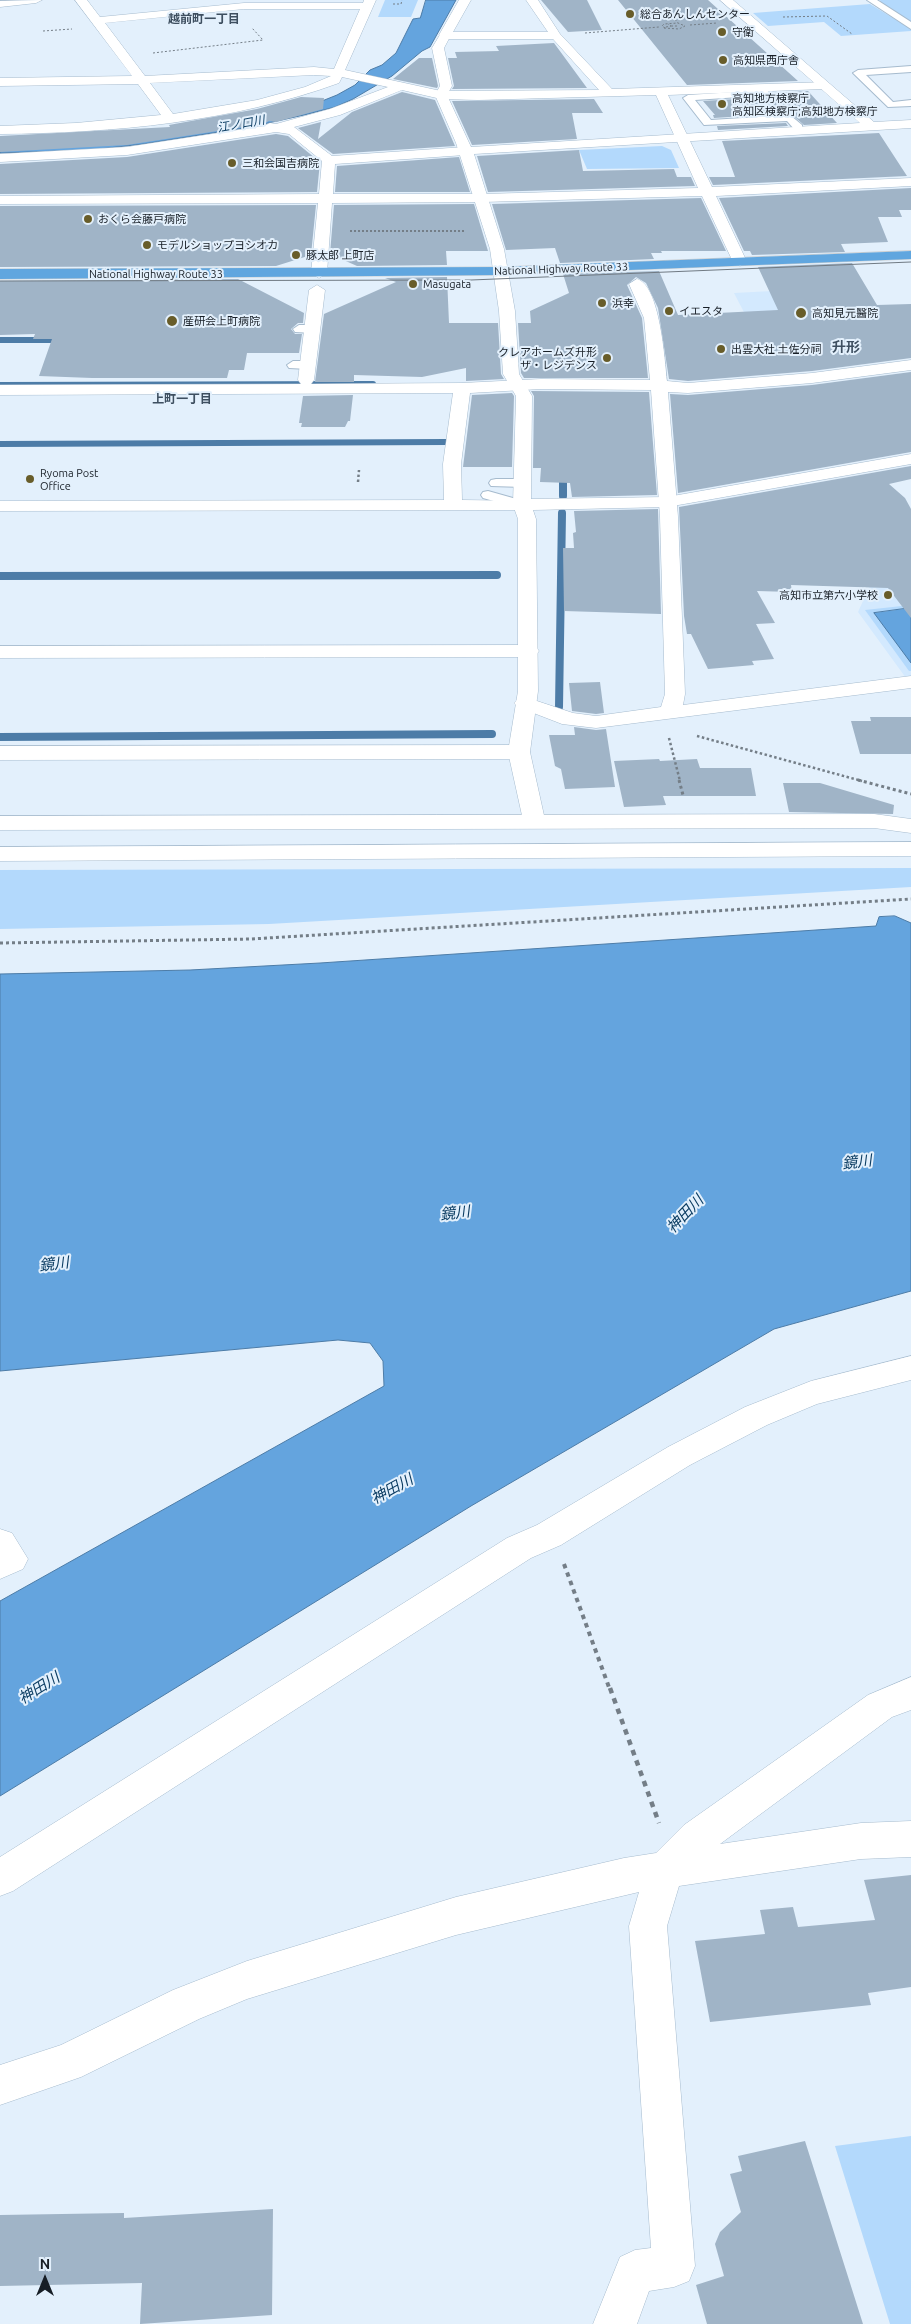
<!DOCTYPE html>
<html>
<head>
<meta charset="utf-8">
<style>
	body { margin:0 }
	#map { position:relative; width:911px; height:2324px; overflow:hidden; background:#e3f0fc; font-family:Ubuntu,sans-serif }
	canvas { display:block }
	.north { position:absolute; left:20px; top:2254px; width:50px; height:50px; -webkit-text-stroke:4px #e3f0fc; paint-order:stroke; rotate:0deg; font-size:14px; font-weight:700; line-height:20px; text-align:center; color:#171e26 }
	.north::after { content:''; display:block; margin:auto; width:18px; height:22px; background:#171e26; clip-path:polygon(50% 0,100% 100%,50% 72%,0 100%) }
</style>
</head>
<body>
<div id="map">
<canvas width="911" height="2324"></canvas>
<div class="north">N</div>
</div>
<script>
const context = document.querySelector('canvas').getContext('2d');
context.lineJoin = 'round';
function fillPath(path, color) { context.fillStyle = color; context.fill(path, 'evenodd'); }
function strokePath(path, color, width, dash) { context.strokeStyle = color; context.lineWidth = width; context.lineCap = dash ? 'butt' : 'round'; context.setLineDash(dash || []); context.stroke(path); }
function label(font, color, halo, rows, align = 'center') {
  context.font = font + ' Ubuntu,"Noto Sans JP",sans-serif'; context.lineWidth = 4; context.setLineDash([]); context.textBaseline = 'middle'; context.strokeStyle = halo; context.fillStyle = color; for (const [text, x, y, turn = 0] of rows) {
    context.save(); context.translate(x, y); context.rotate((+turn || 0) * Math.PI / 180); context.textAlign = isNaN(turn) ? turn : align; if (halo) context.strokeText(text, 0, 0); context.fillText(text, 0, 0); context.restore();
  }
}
const built = new Path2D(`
	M 810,289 L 822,310 L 747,318 L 734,293 Z
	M 911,536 L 911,677 L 906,678 L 858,612 L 873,579 Z`);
const green = new Path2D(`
	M 385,0 L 418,0 L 411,17 L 378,17 Z
	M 880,0 L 911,0 L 911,23 L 881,3 Z
	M 870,4 L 911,29 L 911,31 L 841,36 L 824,22 L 768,26 L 753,13 Z
	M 662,146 L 671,150 L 679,168 L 587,169 L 579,150 Z
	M 911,605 L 911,671 L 909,671 L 865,610 Z
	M 911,868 L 911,887 L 269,924 L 0,929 L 0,870 Z
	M 911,2136 L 911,2324 L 890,2324 L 835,2146 Z`);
const water = new Path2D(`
	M 426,0 L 456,0 L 430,47 L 422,51 L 392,76 L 353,99 L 335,107 L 304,115 L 250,127 L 143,144 L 91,150 L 0,153 L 0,146 L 78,144 L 312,105 L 337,95 L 355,85 L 370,70 L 382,65 L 396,53 L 413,19 L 420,18 Z
	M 911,608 L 911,663 L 874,613 Z
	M 895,916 L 911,923 L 911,1291 L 774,1329 L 471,1506 L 0,1796 L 0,1601 L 384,1386 L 383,1361 L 370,1343 L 338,1340 L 0,1371 L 0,974 L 190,970 L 320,963 L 876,926 L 879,917 Z`);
const streamFar1 = new Path2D(`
	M 0,340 L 66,340
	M 0,385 L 373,384
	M 0,444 L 447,442`);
const stream = new Path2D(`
	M 563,469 L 563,496
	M 0,576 L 497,575
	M 559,707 L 562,513
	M 0,737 L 492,734`);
const building = new Path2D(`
	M 541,0 L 587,0 L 602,30 L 568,32 Z
	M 618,0 L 708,0 L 798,81 L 687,85 Z
	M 554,43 L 587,88 L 452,89 L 454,86 L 448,58 L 457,58 L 455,52 L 499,51 L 496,46 Z
	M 419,58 L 432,58 L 438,86 L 437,88 L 393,79 Z
	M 808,91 L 837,123 L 804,125 L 790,113 L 714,118 L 713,115 L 715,115 L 703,101 L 769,97 L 773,93 Z
	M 402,92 L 435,100 L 455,146 L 333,154 L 298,128 L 321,122 L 318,139 L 352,112 Z
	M 301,97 L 324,98 L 323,109 L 276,122 L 269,121 L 263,124 L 127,145 L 0,152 L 0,136 L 170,127 L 169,125 L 257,109 Z
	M 594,99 L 603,113 L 572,113 L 577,139 L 472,145 L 452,101 Z
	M 786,123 L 788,126 L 718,130 L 717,126 Z
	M 879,133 L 907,176 L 713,185 L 709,177 L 735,177 L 722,141 Z
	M 276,134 L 288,136 L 320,162 L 317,192 L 0,194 L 0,164 L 127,157 Z
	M 579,150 L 583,171 L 674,169 L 677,177 L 691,177 L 695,186 L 488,192 L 477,156 Z
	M 459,157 L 470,192 L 335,192 L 337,166 Z
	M 911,188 L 911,210 L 899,210 L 902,217 L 878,217 L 888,242 L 841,244 L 845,252 L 752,255 L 750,251 L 744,251 L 719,198 Z
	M 701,198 L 726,251 L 661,251 L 662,253 L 651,253 L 654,259 L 560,263 L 555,248 L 506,250 L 492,204 Z
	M 474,204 L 488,251 L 446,251 L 447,265 L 357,266 L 330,254 L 334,205 Z
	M 316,205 L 311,255 L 276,266 L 0,267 L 0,206 Z
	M 852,263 L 877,305 L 911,304 L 911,358 L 812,371 L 688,381 L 669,379 L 658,308 L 646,283 L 636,277 L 627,285 L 642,318 L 648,378 L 524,378 L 521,373 L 518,323 L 531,323 L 530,311 L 569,293 L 563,274 L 659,271 L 678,315 L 778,310 L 758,267 Z
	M 447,277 L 449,323 L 498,323 L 501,374 L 504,379 L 466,381 L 466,368 L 422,377 L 354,375 L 354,382 L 315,382 L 324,314 L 396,282 L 385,278 Z
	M 238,279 L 304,313 L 303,323 L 298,323 L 291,329 L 295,334 L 302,334 L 299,353 L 247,353 L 244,370 L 229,370 L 227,378 L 92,378 L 39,376 L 52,339 L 33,339 L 35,334 L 0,335 L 0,281 Z
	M 911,372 L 911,452 L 678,493 L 670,394 L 688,395 L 812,385 Z
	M 531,391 L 649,392 L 657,495 L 572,497 L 570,483 L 540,482 L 541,468 L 533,468 L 534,396 Z
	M 512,393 L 514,396 L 512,467 L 463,467 L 472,395 Z
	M 353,395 L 350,421 L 348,421 L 345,427 L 301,427 L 302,423 L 299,423 L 303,396 Z
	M 911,466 L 911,479 L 889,484 L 905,498 L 911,509 L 911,618 L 888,588 L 791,585 L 792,592 L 757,591 L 775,623 L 756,624 L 774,659 L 752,661 L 754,665 L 708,669 L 691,634 L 687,634 L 684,616 L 679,507 Z
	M 658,509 L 661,614 L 564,611 L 563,548 L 574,548 L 573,533 L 576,532 L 574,511 Z
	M 600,682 L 604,713 L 596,714 L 572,711 L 569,683 Z
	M 870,717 L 911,717 L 911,754 L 860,754 L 851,721 L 871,721 Z
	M 574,727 L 596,730 L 606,729 L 615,787 L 565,789 L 561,769 L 555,766 L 549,735 L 575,735 Z
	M 659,759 L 660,761 L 697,759 L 700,768 L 751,768 L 756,796 L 663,796 L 666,805 L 624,807 L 614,761 Z
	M 783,783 L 820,783 L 894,805 L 893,814 L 789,812 Z
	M 911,1875 L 911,1987 L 868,1993 L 871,2005 L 710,2022 L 695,1941 L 765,1934 L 760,1910 L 793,1907 L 798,1927 L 875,1920 L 864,1880 Z
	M 805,2141 L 863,2324 L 707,2324 L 696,2285 L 724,2276 L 715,2244 L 720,2232 L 741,2212 L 730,2174 L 742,2171 L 738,2156 Z
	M 273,2209 L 272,2315 L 140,2324 L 142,2283 L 0,2286 L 0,2215 L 124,2213 L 124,2218 Z`);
const pathFar5 = new Path2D(`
	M 393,4 L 401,4 L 402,0
	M 783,17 L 827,16 L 852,34
	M 690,25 L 717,23
	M 671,26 L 678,26
	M 666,27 L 671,26 L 668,24
	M 43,31 L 72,29
	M 585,33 L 659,27
	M 153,53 L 263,40 L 252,28`);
const pathFar4 = new Path2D(`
	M 350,231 L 464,231`);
const pathFar3 = new Path2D(`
	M 358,482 L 359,470
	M 697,736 L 862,781
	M 669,738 L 680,781`);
const pathFar2 = new Path2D(`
	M 679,780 L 683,795
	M 858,780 L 911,794
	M 0,943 L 251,939 L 911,899`);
const pathFar1 = new Path2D(`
	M 564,1564 L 610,1690`);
const path = new Path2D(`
	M 610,1688 L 659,1823`);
const service = new Path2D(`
	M 867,0 L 877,0 L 911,22 L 911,29 Z
	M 911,66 L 911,72 L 866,75 L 893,102 L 911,100 L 911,106 L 888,107 L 853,73 L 858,70 Z
	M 766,90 L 771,93 L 769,95 L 695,100 L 711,120 L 790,115 L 802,125 L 802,129 L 794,129 L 787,121 L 704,125 L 683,98 L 688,95 Z
	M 299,325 L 313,325 L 319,329 L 313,333 L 295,332 L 293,329 Z
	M 293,361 L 308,361 L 314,365 L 308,369 L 289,368 L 287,365 Z
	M 496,479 L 523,479 L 530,483 L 523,487 L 491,486 L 489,483 L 491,480 Z
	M 488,491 L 527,502 L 529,505 L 522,509 L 483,498 L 481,495 L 483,492 Z`);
const minor = new Path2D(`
	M 42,0 L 36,3 L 0,7 L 0,1 Z
	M 75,0 L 87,0 L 100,17 L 244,3 L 363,3 L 364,0 L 376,0 L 345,70 L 441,91 L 599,90 L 553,39 L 445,39 L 439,35 L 459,0 L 471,0 L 453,32 L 548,32 L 526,0 L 538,0 L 560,34 L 612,89 L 827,82 L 829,85 L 823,89 L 668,95 L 712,187 L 911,178 L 911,186 L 716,196 L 747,262 L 740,266 L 733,262 L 702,196 L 482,202 L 332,203 L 327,273 L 319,278 L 311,273 L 318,203 L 0,204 L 0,196 L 319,194 L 322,161 L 289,134 L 276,132 L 127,155 L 0,162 L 0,154 L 127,147 L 264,126 L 270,123 L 276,124 L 330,109 L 388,87 L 342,77 L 339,83 C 232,122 114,133 0,134 L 0,126 L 76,123 L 161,115 L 138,84 L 0,86 L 0,78 L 132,76 ZM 244,9 L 360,9 L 334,69 L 314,67 L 145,76 L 105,23 ZM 314,75 L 331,76 L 305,87 L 257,100 L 173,114 L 150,83 ZM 402,90 L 441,99 L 478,100 L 656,95 L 698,188 L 482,194 L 333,194 L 335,164 L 465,155 L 472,151 L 465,147 L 332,156 L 294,127 L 340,115 Z
	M 637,279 C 660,285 665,361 667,381 L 688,383 L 812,373 L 911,360 L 911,370 L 812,383 L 688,393 L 668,392 L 678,517 L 685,694 L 683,705 L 911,676 L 911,688 L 596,728 L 562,724 L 518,707 L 514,703 L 518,699 L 525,697 L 573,713 L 596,716 L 661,707 L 665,694 L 660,517 L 651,390 L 541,389 L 470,393 L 461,464 L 462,500 L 528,501 L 531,505 L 528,509 L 522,510 L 0,511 L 0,501 L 444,500 L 443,464 L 453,393 L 0,395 L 0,385 L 301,384 L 298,380 L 309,290 L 317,285 L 325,290 L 314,380 L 311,384 L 462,383 L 541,379 L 650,380 L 644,318 L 629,284 Z
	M 529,645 L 536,647 L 539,651 L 536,655 L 529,657 L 0,658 L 0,646 Z
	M 519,745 L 527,747 L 530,752 L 527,757 L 519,759 L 0,760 L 0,746 Z
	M 874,814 L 911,819 L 911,833 L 874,828 L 0,830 L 0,816 Z
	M 911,842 L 911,856 L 0,861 L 0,847 Z
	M 911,1356 L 911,1380 L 817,1404 L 767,1425 L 690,1465 L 561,1545 L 531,1558 L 13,1891 L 0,1896 L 0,1857 L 507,1538 L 537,1525 L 668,1447 L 745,1407 L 811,1381 Z
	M 0,1529 L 12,1533 L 28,1559 L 23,1569 L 0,1579 Z
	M 911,1677 L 911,1710 L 892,1717 L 720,1844 L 861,1823 L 911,1821 L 911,1857 L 861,1859 L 679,1886 L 667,1926 L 695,2266 L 689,2281 L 674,2287 L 649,2291 L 637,2324 L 593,2324 L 620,2257 L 635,2250 L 651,2248 L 629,1926 L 639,1892 L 456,1935 L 247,1999 L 199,2019 L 81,2077 L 0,2105 L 0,2065 L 61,2045 L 173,1990 L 247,1961 L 456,1897 L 624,1858 L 656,1853 L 684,1825 L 868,1695 Z`);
const tertiary = new Path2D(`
	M 720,0 L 733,0 L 874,122 L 911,120 L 911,128 L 474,154 L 504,249 L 515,311 L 519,374 L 532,396 L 531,499 L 667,497 L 911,454 L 911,464 L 667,507 L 533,510 L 536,519 L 538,691 L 530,752 L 545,820 L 542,825 L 534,827 L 526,825 L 523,820 L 508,752 L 518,691 L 518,519 L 513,505 L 516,396 L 503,374 L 499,311 L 490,249 L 456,143 L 435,95 L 440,86 L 432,48 L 441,33 L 449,33 L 451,35 L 444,48 L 452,86 L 447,95 L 471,147 L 860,123 Z`);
const trunk = new Path2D(`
	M 911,251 L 911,259 L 501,275 L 0,279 L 0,269 L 501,267 Z`);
const tram = new Path2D(`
	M 0,281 L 471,280 L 911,262`);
const pathBridge = new Path2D(`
	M 664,28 L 679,29 L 685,26 L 678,23 L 673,17 L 669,17
	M 665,28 L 662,26 L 664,24 L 678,23`);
const markers = [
	[630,14,5,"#685d2a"],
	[722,32,5,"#685d2a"],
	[723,60,5,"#685d2a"],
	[722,104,5,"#685d2a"],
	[232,163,5,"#685d2a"],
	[88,219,5,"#685d2a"],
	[147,245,5,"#685d2a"],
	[296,255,5,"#685d2a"],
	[413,284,5,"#685d2a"],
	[602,303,5,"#685d2a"],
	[669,311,5,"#685d2a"],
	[801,313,6,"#685d2a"],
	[172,321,6,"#685d2a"],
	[721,349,5,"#685d2a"],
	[607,358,5,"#685d2a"],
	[30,479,5,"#685d2a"],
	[888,595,5,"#685d2a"]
];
const farPoinames = [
	["総合あんしんセンター",640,14],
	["守衛",732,32],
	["高知県西庁舎",733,60],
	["高知地方検察庁",732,98],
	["高知区検察庁;高知地方検察庁",732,111],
	["三和会国吉病院",242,163],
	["おくら会藤戸病院",98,219],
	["モデルショップヨシオカ",157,245],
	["豚太郎 上町店",306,255],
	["Masugata",423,284],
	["浜幸",612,303],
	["イエスタ",679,311],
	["高知見元醫院",812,313],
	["産研会上町病院",183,321],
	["出雲大社 土佐分祠",731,349],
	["クレアホームズ升形",597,352,"right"],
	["ザ・レジデンス",597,365,"right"],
	["Ryoma Post",40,473],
	["Office",40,486],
	["高知市立第六小学校",878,595,"right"]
];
const farStreetnames = [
	["National Highway Route 33",561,269,-2],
	["National Highway Route 33",156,274]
];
const farNeighbourhoodnames = [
	["越前町一丁目",204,19],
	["上町一丁目",182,399]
];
const farWaternames = [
	["江ノ口川",241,124,-10]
];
const farQuarternames = [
	["升形",846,347]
];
const waterNames = [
	["鏡川",857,1162,-7],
	["鏡川",455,1213,-7],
	["神田川",685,1214,-46],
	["鏡川",54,1264,-7],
	["神田川",392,1489,-29],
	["神田川",39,1688,-32]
];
fillPath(built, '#d3e9fe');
fillPath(green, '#b3d9fc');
fillPath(water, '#64a4de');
strokePath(water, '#4d7ca7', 1);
strokePath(streamFar1, '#4d7ca7', 6);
strokePath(stream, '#4d7ca7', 8);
fillPath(building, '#a0b4c7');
strokePath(service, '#a6bbce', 2);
strokePath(minor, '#a6bbce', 1);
strokePath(tertiary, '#a6bbce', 1);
strokePath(trunk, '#cccecf', 1);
strokePath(pathFar5, '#747e87', 1, [2, 2]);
strokePath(pathFar4, '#747e87', 2, [2, 2]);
strokePath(pathFar3, '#747e87', 2.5, [2.5, 2.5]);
strokePath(pathFar2, '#747e87', 3, [3, 3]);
strokePath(pathFar1, '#747e87', 4, [4.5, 4.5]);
strokePath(path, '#747e87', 4.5, [5.5, 5.5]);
fillPath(service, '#fff');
fillPath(minor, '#fff');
fillPath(tertiary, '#fff');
fillPath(trunk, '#60a6df');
strokePath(tram, '#707a83', 1);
strokePath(pathBridge, '#747e87', 1, [2, 2]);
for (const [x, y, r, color] of markers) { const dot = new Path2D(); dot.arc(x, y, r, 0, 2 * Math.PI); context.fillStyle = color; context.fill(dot); strokePath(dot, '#e3f0fc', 2); }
label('11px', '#171e26', '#e3f0fc', farPoinames, 'left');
label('11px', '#171e26', '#e3f0fc', farStreetnames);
label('bold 12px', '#3e4f60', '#e3f0fc', farNeighbourhoodnames);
label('italic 12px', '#0c3d63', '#e3f0fc', farWaternames);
label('bold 14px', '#3e4f60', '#e3f0fc', farQuarternames);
label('italic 15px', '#0c3d63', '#e3f0fc', waterNames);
</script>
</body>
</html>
